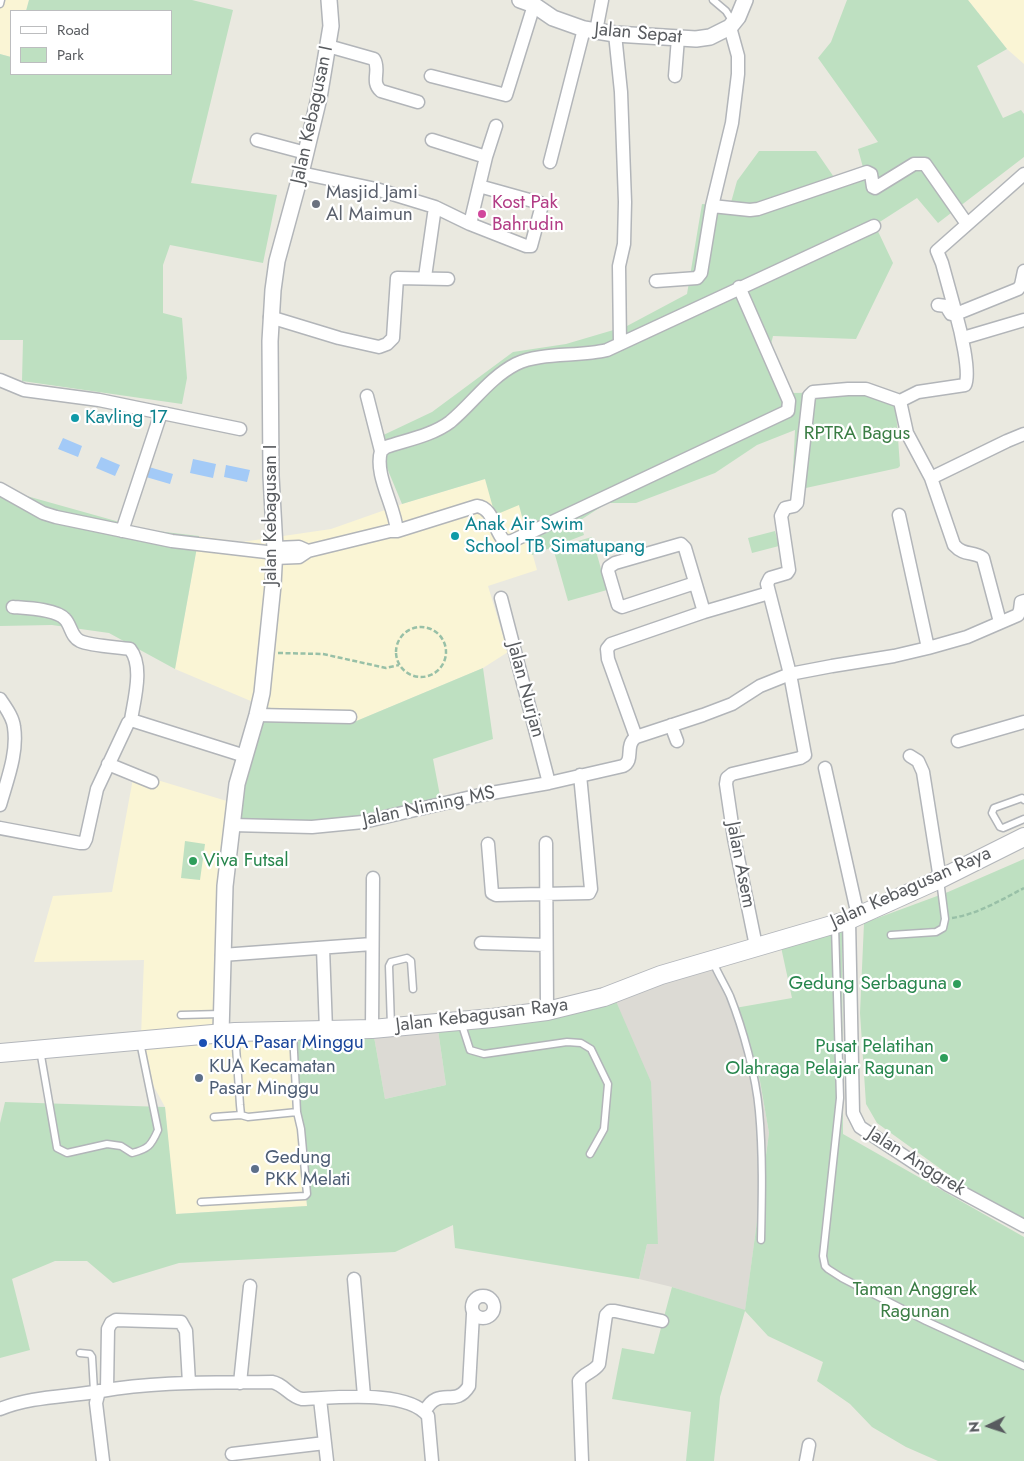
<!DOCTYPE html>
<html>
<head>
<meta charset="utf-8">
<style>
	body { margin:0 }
	#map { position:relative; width:1024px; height:1461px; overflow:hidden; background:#eae9e0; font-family:Jost,sans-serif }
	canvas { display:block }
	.legend { position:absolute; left:10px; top:10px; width:162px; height:65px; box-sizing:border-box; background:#fff; border:1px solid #bcbdbf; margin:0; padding:6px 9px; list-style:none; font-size:15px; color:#585b5f }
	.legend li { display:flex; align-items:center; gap:10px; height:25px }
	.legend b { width:25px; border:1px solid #bcbdbf }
	.north { position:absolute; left:964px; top:1401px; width:50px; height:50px; -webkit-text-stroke:4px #fff; paint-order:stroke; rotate:266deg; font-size:14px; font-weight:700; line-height:20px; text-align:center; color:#585b5f }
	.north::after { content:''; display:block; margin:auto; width:18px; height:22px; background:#585b5f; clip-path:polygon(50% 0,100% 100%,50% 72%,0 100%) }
</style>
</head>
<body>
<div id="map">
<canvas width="1024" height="1461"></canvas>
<ul class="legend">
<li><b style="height:6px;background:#fff"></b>Road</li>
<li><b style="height:14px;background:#bee0c1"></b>Park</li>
</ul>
<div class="north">N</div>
</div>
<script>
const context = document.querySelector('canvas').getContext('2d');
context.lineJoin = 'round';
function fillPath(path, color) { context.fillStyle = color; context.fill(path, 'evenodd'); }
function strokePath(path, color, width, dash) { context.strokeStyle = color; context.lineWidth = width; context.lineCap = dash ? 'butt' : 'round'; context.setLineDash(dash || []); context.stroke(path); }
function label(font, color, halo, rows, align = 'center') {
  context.font = font + ' Jost,sans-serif'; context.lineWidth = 4.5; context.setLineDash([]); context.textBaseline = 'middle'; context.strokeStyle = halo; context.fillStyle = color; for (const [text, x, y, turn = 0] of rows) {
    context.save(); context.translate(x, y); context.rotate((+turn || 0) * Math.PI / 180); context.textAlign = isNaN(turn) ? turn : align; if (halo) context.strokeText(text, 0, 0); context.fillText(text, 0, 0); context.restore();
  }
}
const commercial = new Path2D(`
	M 0,0 L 29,0 L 26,11 L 11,11 L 11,57 L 0,54 Z
	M 968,0 L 1024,0 L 1024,64 L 1007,49 Z
	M 485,479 L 519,505 L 537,570 L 488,586 L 508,652 L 483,668 L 354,722 L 265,707 L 175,669 L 199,536 L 242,542 L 331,529 L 402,504 Z
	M 134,773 L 240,805 L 221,920 L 223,1038 L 292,1038 L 307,1206 L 175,1214 L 165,1107 L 140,1061 L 144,960 L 34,962 L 53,896 L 112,892 Z`);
const industrial = new Path2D(`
	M 718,964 L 760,1081 L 769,1133 L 745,1311 L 672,1287 L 639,1279 L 647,1244 L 658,1244 L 615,999 Z
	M 438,1030 L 446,1085 L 385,1099 L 373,1031 Z`);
const green = new Path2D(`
	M 29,0 L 192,0 L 233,10 L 191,183 L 277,195 L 263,263 L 170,245 L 163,265 L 163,313 L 182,318 L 187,378 L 182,404 L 22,381 L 23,340 L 0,340 L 0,54 L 11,57 L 11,74 L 171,74 L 171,11 L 26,11 Z
	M 847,0 L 968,0 L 1007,49 L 977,66 L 1003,118 L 1021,110 L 1024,114 L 1024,157 L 938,223 L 917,198 L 875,225 L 893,263 L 856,339 L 773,336 L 769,352 L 789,393 L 887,392 L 895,397 L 900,466 L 898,468 L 792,491 L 795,430 L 757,445 L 715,473 L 636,503 L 607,503 L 579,521 L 584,535 L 532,555 L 519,505 L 495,515 L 485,479 L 402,504 L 375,439 L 432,412 L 513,352 L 566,344 L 627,326 L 687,294 L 702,204 L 730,206 L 737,181 L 759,151 L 816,151 L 838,183 L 864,171 L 858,149 L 878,142 L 818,58 L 831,42 Z
	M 0,485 L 16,493 L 148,530 L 199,536 L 175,669 L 109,633 L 52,625 L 0,626 Z
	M 775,531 L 779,546 L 752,553 L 748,538 Z
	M 592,537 L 607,590 L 568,601 L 553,548 Z
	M 483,668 L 493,739 L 433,759 L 441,801 L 370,818 L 237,832 L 244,765 L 265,707 L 354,722 Z
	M 185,841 L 205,844 L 200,880 L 181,878 Z
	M 1024,859 L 1024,1220 L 963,1185 L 877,1123 L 866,1104 L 860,1013 L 864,923 L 948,892 Z
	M 842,929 L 843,1134 L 1024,1237 L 1024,1461 L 938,1461 L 906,1447 L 872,1427 L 850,1404 L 817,1381 L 823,1362 L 768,1336 L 745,1311 L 720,1397 L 714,1461 L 686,1461 L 691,1412 L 612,1399 L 622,1348 L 654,1354 L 672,1287 L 745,1310 L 769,1133 L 760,1081 L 735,1008 L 792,998 L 781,947 Z
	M 615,999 L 651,1082 L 658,1244 L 647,1244 L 639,1279 L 455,1248 L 453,1225 L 395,1252 L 179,1263 L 113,1283 L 87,1261 L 55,1261 L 12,1279 L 30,1350 L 0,1358 L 0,1123 L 5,1102 L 165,1107 L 176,1214 L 307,1206 L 292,1038 L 373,1031 L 385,1099 L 446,1085 L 438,1030 Z`);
const water = new Path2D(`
	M 63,438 L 82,446 L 78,457 L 58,449 Z
	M 101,457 L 120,465 L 115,476 L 96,468 Z
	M 193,459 L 216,464 L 213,478 L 190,473 Z
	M 226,465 L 250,470 L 247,482 L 224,477 Z
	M 149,467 L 173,474 L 170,484 L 146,477 Z`);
const path = new Path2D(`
	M396 652a25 25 0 1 1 50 0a25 25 0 1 1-50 0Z
	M 278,653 L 323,654 L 386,668 L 399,665
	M 952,918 C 978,914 1001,900 1024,888`);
const service = new Path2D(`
	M 713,0 L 726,11 L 733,22
	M 0,4 L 1,0
	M 1024,800 L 1022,798 L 994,808 L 992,813 L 1000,827 L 1003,828 L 1024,819
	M 835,926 L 840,1098 L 823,1256 L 825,1266 L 828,1269 L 842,1278 L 926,1321 L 1024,1366
	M 891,935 L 936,932 L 943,928 L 945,919 L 940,880
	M 713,962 C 718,974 725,985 730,996 C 743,1029 756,1076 759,1111 C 763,1154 762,1197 761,1240
	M 181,1015 L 221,1014
	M 461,1022 L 470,1050 L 484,1054 L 567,1042 L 581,1043 L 591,1049 L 608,1084 L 604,1129 L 590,1154
	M 391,1026 L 389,966 L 391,962 L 407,958 L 411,961 L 413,989
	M 235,1032 L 240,1105 L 241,1115 L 248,1117 L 297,1112 L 293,1032
	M 40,1050 L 57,1148 L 67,1153 L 107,1144 L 121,1146 L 132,1153 C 148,1149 151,1146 158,1130 L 140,1042
	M 214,1117 L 241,1115
	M 201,1202 L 305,1196 L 307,1194 L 301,1129 L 297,1112
	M 80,1353 L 90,1354 L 92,1357 L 94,1391`);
const minor = new Path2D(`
	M 596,31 L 602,0
	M 615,34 L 621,92 L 625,202 L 624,244 L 619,266 L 620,344
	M 328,46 L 374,59 C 381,70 370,82 381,91 L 418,102
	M 431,76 L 506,95 L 534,5
	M 675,76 L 678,38
	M 257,140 L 306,153
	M 432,140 L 486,157
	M 550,162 L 584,29
	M 301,173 L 376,189 L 435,207 L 470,224 L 526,246 L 531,246 L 542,205 L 540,203 L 479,186
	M 712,206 L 750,210 L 758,209 L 867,172 L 871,174 L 873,187 L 875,188 L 914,164 L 925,164 L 967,224
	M 470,224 L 486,157 L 496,126
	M 425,277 L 435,207
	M 656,281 L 697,278 L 701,273 L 712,206 L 732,123 L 738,74 L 738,56 L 730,27
	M 938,305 L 946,306 L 951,314 L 956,314 L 942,263 L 937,251 L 1024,174
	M 270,317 L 339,338 L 379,347 L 387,344 L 393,338 L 397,278 L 448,279
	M 963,338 L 1024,320
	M 0,380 L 24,390 L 99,400 L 240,429
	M 367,396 L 381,451
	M 900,401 L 907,433 L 931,478 L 954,545 C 964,556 972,551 983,558 L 1000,622
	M 931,478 L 1007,441 L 1024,434
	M 0,489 L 43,513 L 56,517 L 172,541 L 275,553
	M 899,515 L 928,648
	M 122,531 L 161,413
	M 397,531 L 477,506 C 494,508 494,532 505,542 L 512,541 L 788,411 L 789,401 L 739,287
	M 275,548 L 299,547 L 308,551
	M 274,558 L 299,557 L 308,551 L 390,531 L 397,531 C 395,506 374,475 381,451 L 386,447 C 407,440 433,435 450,422 C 473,403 489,378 516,364 C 540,352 579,357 607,350 L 874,226
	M 501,598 L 549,783
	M 13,607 C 25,608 56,609 65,619 C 71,625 71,637 80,641 C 91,646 117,647 130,649 C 144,666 134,700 131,720
	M 704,612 L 769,593
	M 0,699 C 6,708 13,717 14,727 C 18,753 7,780 0,805
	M 257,715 L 350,717
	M 671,725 L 677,741
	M 636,737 L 608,659 L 607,649 L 611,644 L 704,612 L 685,548 L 681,544 L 615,563 L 609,567 L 608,571 L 618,605 L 622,607 L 695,583
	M 958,741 L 1024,722
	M 910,756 L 918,761 L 923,772 L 940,879
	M 108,764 L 152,782
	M 825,768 L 858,916
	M 232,825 L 312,827 L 363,822 L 480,795 L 549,783 L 623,766 C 635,760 624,746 636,737 L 703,715 L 732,704 L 760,686 L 790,674 L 832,666 L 894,656 L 928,648 L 967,637 L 1018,615 L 1020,610 L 1021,602 L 1024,601
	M 0,828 L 80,843 L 84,843 L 86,839 L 97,789 L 128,723 L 131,720 L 245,756
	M 546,843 L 547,1011
	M 488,844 L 492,893 L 496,895 L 589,893 L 591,889 L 580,775
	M 849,920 L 853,1113 L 860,1127 L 948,1185 L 1024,1226
	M 481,943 L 546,945
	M 756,946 L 734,838 L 726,784 L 727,778 L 732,774 L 800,758 L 805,755 L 790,674 L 767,584 L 770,578 L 787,573 L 789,570 L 781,516 L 785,508 L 794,506 L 797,503 L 809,396 L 813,392 L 848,389 L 866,389 L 900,401 L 918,392 L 965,385 C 971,373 960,328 956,314 L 1018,289 L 1021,285 L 1024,271
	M 323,948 L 326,1030
	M 222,955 L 372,944
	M 372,1029 L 373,878
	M 354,1279 L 364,1396
	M472 1307a11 11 0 1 1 22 0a11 11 0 1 1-22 0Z
	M 240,1383 L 250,1286
	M 107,1389 L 108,1329 L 111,1323 L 116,1320 L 181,1322 L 186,1331 L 189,1383
	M 99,1391 L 96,1403 L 103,1461
	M 320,1399 L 327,1461
	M 0,1409 C 32,1396 67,1397 101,1391 C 157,1381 216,1383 272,1382 C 284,1384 290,1397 302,1399 C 333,1398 408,1389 428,1416 L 432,1461
	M 425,1411 C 439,1385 455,1409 469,1386 L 473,1314
	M 232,1454 L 325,1443
	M 582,1461 L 579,1381 C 584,1373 594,1372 599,1364 L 606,1315 L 610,1311 L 615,1311 L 662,1321
	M 806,1461 L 809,1445`);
const tertiary = new Path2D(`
	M 520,0 L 534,5 L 553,18 L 584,29 L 615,34 L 696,39 L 710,37 L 730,27 L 738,17 L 745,0
	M 221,1033 L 225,886 L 237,784 L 257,715 L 262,693 L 273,585 L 275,548 L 271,476 L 270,341 L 273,290 L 277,261 L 301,173 L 319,98 L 331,26 L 329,0`);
const secondary = new Path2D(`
	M 0,1053 L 235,1032 L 372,1029 L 492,1018 L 547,1011 L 604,997 L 661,975 L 849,920 L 940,879 L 1024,837`);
const markers = [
	[316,204,5,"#6b7280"],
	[482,214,5,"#d1479c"],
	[75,418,5,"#0f9aa8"],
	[455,536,5,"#0f9aa8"],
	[193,861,5,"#2e9e5b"],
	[957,984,5,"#2e9e5b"],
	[203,1043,5,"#1a4fb4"],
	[944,1058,5,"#2e9e5b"],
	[199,1078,5,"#5c6f8a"],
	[255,1169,5,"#5c6f8a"]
];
const streetNames = [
	["Jalan Sepat",638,34,5],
	["Jalan Kebagusan I",313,115,-78],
	["Jalan Kebagusan I",271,515,-90],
	["Jalan Nurjan",525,690,75],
	["Jalan Niming MS",429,807,-12],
	["Jalan Asem",740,865,79],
	["Jalan Kebagusan Raya",911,888,-24],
	["Jalan Kebagusan Raya",482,1016,-7],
	["Jalan Anggrek",916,1162,32]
];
const worshipNames = [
	["Masjid Jami",326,193],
	["Al Maimun",326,215]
];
const hotelNames = [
	["Kost Pak",492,203],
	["Bahrudin",492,225]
];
const cultureNames = [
	["Kavling 17",85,418],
	["Anak Air Swim",465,525],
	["School TB Simatupang",465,547]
];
const parkNames = [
	["RPTRA Bagus",857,434],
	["Taman Anggrek",915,1290],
	["Ragunan",915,1312]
];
const leisureNames = [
	["Viva Futsal",203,861,"left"],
	["Gedung Serbaguna",947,984],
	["Pusat Pelatihan",934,1047],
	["Olahraga Pelajar Ragunan",934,1069]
];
const transitNames = [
	["KUA Pasar Minggu",213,1043]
];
const serviceNames = [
	["KUA Kecamatan",209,1067],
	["Pasar Minggu",209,1089],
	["Gedung",265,1158],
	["PKK Melati",265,1180]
];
fillPath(commercial, '#faf5d5');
fillPath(industrial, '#dcdad4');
fillPath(green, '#bee0c1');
fillPath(water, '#a3caf7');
strokePath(service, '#b2b5b9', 9);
strokePath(minor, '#b2b5b9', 15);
strokePath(tertiary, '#b2b5b9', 18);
strokePath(secondary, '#b3b6bb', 20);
strokePath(path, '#98c0a7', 2.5, [5, 2.5]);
strokePath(service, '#fff', 6);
strokePath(minor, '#fff', 12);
strokePath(tertiary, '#fff', 15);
strokePath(secondary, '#fff', 18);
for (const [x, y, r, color] of markers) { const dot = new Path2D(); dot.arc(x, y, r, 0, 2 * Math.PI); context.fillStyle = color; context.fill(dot); strokePath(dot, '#fff', 2); }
label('19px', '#585b5f', '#fff', streetNames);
label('19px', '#5b616d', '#fff', worshipNames, 'left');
label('19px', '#b23c85', '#fff', hotelNames, 'left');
label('19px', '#0d838f', '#fff', cultureNames, 'left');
label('19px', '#3a7d44', '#fff', parkNames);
label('19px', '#27864d', '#fff', leisureNames, 'right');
label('19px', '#164399', '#fff', transitNames, 'left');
label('19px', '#4e5e75', '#fff', serviceNames, 'left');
</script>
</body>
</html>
